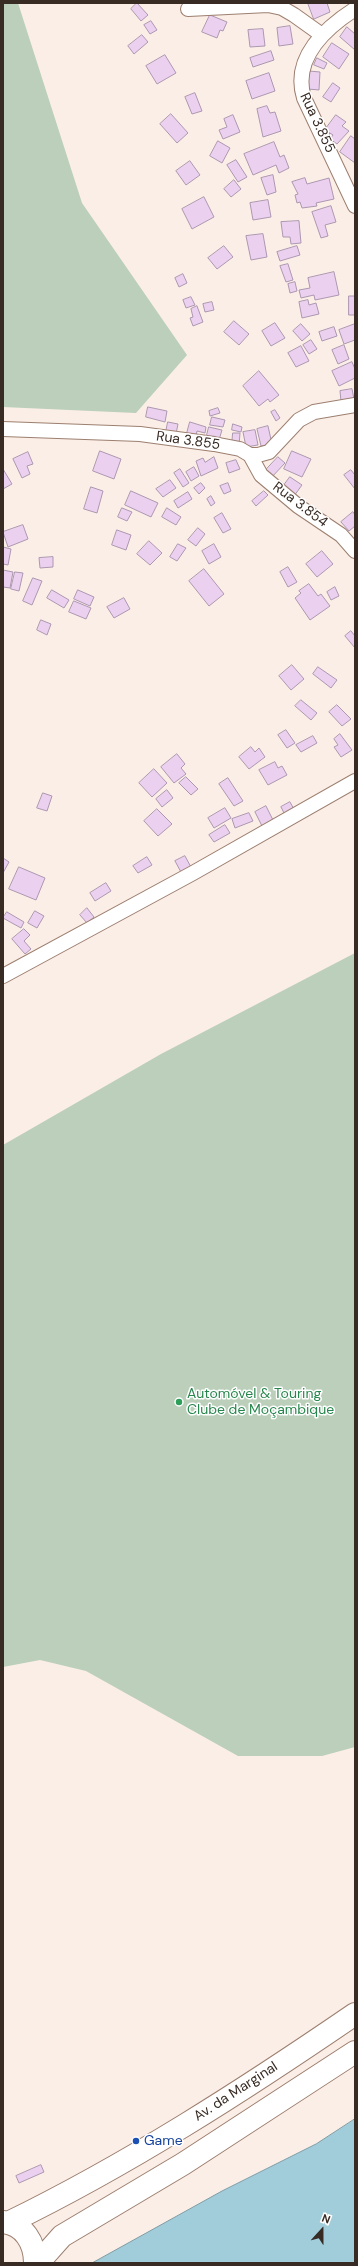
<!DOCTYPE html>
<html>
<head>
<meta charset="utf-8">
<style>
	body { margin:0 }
	#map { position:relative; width:358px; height:2266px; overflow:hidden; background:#fbeee7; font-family:"DM Sans",sans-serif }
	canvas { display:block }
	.frame { position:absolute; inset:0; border:4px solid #372b24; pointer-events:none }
	.north { position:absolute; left:302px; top:2210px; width:40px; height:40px; -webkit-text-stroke:3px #fff; paint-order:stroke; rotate:21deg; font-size:11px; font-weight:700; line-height:16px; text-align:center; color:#372b24 }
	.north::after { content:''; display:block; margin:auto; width:14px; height:18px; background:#372b24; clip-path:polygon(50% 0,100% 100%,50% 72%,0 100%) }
</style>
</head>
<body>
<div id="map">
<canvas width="358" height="2266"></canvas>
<div class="frame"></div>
<div class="north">N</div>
</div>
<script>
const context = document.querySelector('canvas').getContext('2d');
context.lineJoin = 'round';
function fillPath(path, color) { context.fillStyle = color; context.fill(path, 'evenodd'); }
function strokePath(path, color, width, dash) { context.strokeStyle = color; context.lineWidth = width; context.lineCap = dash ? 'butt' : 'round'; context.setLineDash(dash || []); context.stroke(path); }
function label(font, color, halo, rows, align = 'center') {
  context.font = font + ' "DM Sans",sans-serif'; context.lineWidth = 3; context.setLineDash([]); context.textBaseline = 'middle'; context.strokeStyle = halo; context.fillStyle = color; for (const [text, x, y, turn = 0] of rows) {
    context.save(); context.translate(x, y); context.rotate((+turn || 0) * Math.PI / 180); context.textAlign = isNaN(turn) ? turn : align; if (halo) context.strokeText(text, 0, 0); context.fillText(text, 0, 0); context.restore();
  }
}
const green = new Path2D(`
	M 3,3 L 18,3 L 82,203 L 187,355 L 136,413 L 3,407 Z
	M 355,953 L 355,1747 L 322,1756 L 238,1756 L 86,1671 L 40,1660 L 3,1667 L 3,1145 L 161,1054 Z`);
const water = new Path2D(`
	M 355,2119 L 355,2263 L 92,2263 L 222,2191 L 316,2144 Z`);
const building = new Path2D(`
	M 137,3 L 148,15 L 141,21 L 131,9 Z
	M 308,3 L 327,3 L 330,12 L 314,19 Z
	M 210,15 L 227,22 L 223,31 L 220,30 L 217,38 L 202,32 Z
	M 151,21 L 157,30 L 150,34 L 144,25 Z
	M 290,26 L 293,44 L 279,46 L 277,28 Z
	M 347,27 L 355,34 L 355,50 L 340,37 Z
	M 263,29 L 265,46 L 250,47 L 248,30 Z
	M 142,35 L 148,42 L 134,54 L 128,46 Z
	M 332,43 L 349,54 L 339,69 L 323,57 Z
	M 271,51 L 274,60 L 253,67 L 250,58 Z
	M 165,55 L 176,73 L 157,84 L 146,66 Z
	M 317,58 L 327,63 L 324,69 L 314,65 Z
	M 309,71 L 320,72 L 319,90 L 308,89 Z
	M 269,73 L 275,91 L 252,99 L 246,81 Z
	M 333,83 L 340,88 L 331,102 L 323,97 Z
	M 195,93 L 202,111 L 192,114 L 185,97 Z
	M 267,106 L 270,113 L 275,112 L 281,131 L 263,137 L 257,109 Z
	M 171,114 L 188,133 L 177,143 L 160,124 Z
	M 233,115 L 240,132 L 223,139 L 219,130 L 227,127 L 224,119 Z
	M 336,115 L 346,122 L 342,126 L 349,131 L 337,144 L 330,139 L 333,135 L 325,130 Z
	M 351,136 L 355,139 L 355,163 L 340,152 Z
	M 218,141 L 230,148 L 222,163 L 210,156 Z
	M 274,142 L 280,157 L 284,155 L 289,168 L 279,173 L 276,165 L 253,175 L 244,154 Z
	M 236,160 L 247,177 L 238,182 L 227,165 Z
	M 190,161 L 200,175 L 186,185 L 176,171 Z
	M 273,175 L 276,192 L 267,195 L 261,178 Z
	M 305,178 L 307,184 L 329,178 L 334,199 L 316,203 L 317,206 L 302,208 L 300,202 L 297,203 L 295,195 L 298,194 L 292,182 Z
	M 234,180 L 241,189 L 231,197 L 224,189 Z
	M 204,197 L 214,217 L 192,229 L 182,209 Z
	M 268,200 L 271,217 L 253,220 L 250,203 Z
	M 331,206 L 336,222 L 325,225 L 328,236 L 321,238 L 312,212 Z
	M 299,221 L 301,243 L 291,244 L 290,237 L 283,237 L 281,222 Z
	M 263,234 L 267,257 L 251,260 L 246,236 Z
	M 224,246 L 233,257 L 217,269 L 208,258 Z
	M 297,246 L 300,255 L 280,261 L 277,252 Z
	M 288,264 L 293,280 L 286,282 L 280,266 Z
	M 334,272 L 339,295 L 315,300 L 314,295 L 301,298 L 299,290 L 310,288 L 308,278 Z
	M 183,274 L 187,283 L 179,287 L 175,278 Z
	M 295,282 L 297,291 L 290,293 L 288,284 Z
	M 349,296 L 355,296 L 355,315 L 349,315 Z
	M 191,297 L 195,305 L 186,308 L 183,300 Z
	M 308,300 L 309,305 L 316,303 L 319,314 L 302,318 L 299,302 Z
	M 212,302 L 214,310 L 205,312 L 203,304 Z
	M 197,306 L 203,322 L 193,326 L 190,318 L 193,317 L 191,309 Z
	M 234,321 L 249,334 L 239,345 L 224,332 Z
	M 275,323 L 285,338 L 271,346 L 262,331 Z
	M 301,324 L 310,334 L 302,341 L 293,331 Z
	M 355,324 L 355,340 L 344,344 L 339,330 Z
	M 334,327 L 337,336 L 322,341 L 319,332 Z
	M 311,340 L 317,349 L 309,354 L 303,345 Z
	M 344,345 L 349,359 L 338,364 L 332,350 Z
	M 301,346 L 309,361 L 296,367 L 288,353 Z
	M 352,362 L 355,369 L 355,378 L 339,386 L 332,371 Z
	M 259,371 L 279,395 L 270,402 L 268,399 L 259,406 L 243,386 Z
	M 352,389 L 354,399 L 341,401 L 340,391 Z
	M 148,407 L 167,411 L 165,422 L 146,417 Z
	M 218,408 L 220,413 L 210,416 L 209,411 Z
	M 275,410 L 280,418 L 276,421 L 271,412 Z
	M 212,417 L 225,420 L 223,427 L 210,425 Z
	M 168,422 L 178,424 L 176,434 L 166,432 Z
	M 190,422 L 206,427 L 205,433 L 197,431 L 195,440 L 186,437 Z
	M 233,424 L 242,427 L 241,432 L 232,430 Z
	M 268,426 L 272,444 L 261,446 L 257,429 Z
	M 209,427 L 222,430 L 218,443 L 206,439 Z
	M 255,430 L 258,445 L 246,447 L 243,432 Z
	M 233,433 L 240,433 L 239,446 L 232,446 Z
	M 100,451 L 121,459 L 114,479 L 93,471 Z
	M 292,451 L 311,459 L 302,477 L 284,469 Z
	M 28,452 L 33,464 L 27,466 L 30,474 L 22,478 L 13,459 Z
	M 214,457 L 218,468 L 201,476 L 196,461 L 203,458 L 205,462 Z
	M 278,457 L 285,463 L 271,478 L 264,472 Z
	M 236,460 L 240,469 L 229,473 L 226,463 Z
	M 194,467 L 199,476 L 191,481 L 186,472 Z
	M 3,469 L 12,484 L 3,489 Z
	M 180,469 L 189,483 L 183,487 L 174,473 Z
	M 351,470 L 355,475 L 355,489 L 344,475 Z
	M 290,477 L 302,485 L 294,496 L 282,488 Z
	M 170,480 L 176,488 L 163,497 L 156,489 Z
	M 201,483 L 205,488 L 199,494 L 194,488 Z
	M 228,483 L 231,491 L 224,494 L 220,486 Z
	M 91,487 L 103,491 L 97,513 L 84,509 Z
	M 131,491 L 158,503 L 151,517 L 125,505 Z
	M 264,491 L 268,495 L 256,506 L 252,501 Z
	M 188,492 L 192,499 L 178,508 L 174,501 Z
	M 211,496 L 215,503 L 211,506 L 207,499 Z
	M 122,508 L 132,512 L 127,521 L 118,517 Z
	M 167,508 L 181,517 L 176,525 L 162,517 Z
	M 353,512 L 355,515 L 355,526 L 349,531 L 341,522 Z
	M 222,513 L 231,529 L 223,533 L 214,518 Z
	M 23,525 L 28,539 L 8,547 L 3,532 Z
	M 198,528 L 205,534 L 196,546 L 188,540 Z
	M 117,530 L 131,535 L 126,550 L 112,545 Z
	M 149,541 L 162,553 L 150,565 L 137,554 Z
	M 178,544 L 186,548 L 177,561 L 170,557 Z
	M 214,544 L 221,557 L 209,564 L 202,551 Z
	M 3,547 L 11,549 L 8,565 L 3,564 Z
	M 322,551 L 333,564 L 317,577 L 306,564 Z
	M 53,557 L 53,567 L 40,568 L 39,558 Z
	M 288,567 L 297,582 L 288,587 L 280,572 Z
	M 204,569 L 224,594 L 209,606 L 189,581 Z
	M 3,570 L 13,572 L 10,588 L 3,587 Z
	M 15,572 L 23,573 L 19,591 L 11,589 Z
	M 33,578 L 42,581 L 32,605 L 23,601 Z
	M 309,584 L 318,596 L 321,594 L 330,606 L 310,620 L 295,598 L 301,593 L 299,591 Z
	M 335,587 L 339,596 L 331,600 L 327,592 Z
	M 52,590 L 69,600 L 64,608 L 47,598 Z
	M 78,590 L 94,597 L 90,606 L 74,599 Z
	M 124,598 L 130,609 L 114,618 L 107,607 Z
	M 74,601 L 91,608 L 86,619 L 69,612 Z
	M 41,620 L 51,624 L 47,635 L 37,630 Z
	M 351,631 L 355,636 L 355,648 L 345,636 Z
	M 292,665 L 304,679 L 291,690 L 279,676 Z
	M 318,667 L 337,680 L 331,688 L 313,674 Z
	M 301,700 L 317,713 L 311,720 L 295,706 Z
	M 337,705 L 351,719 L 342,726 L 329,712 Z
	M 286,730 L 295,743 L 287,748 L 278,735 Z
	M 340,734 L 352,750 L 341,757 L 334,747 L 338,745 L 334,739 Z
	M 313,736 L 317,743 L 301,752 L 296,745 Z
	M 251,747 L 255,752 L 259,748 L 265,757 L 249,769 L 239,757 Z
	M 177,754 L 185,764 L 181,768 L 186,774 L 174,783 L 161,767 Z
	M 275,762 L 278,768 L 282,766 L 287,775 L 268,785 L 259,770 Z
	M 154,769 L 167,783 L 152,797 L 139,783 Z
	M 186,777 L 198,789 L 191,795 L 179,783 Z
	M 228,778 L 243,801 L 234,806 L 219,784 Z
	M 167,790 L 173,798 L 162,807 L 156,799 Z
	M 43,793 L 52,796 L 47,811 L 37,808 Z
	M 290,802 L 295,811 L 286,817 L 281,807 Z
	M 266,806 L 275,824 L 264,830 L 255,812 Z
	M 225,808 L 231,818 L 214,828 L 208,818 Z
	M 157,809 L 172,824 L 158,836 L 144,821 Z
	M 249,813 L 253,821 L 235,828 L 232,819 Z
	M 225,825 L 230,833 L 214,842 L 209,835 Z
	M 185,856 L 192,869 L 182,874 L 175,861 Z
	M 147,857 L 152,865 L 138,873 L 133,866 Z
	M 3,858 L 9,862 L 3,873 Z
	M 19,867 L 45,878 L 36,900 L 9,889 Z
	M 106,883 L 111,891 L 95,901 L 90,893 Z
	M 87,908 L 94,917 L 87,923 L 80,915 Z
	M 35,911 L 44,916 L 37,928 L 28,923 Z
	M 7,912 L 24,922 L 21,928 L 3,918 Z
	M 24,929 L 30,935 L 24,941 L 31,949 L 25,954 L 12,939 Z
	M 41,2165 L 44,2172 L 19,2183 L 16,2176 Z`);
const street = new Path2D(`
	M 188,9 L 268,5 L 282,8 L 294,15 L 322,35
	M 355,9 C 324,29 292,59 304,98 L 355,206
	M 3,429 L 140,434 L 214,444 L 240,449 L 250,455 L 258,455 L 269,452 L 299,420 L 314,412 L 355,405
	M 250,455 L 261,475 L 298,506 L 341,535 L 355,551
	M 3,976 L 193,873 L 355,781`);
const primary = new Path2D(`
	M 3,2222 C 24,2224 35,2243 35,2263
	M 8,2223 C 129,2164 244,2090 355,2014
	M 38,2263 L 62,2236 L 183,2164 L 355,2052`);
const markers = [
	[179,1402,4,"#2e9e5b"],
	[136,2141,4,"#1a4fb4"]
];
const streetNames = [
	["Rua 3.855",317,123,65],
	["Rua 3.855",188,441,8],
	["Rua 3.854",300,505,37],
	["Av. da Marginal",236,2092,-33]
];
const leisureNames = [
	["Automóvel & Touring",187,1394],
	["Clube de Moçambique",187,1410]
];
const transitNames = [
	["Game",144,2141]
];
fillPath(green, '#bbcfba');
fillPath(water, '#a1ccda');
strokePath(water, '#819ca3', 1);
fillPath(building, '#ebd1ef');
strokePath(building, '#ac97b0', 1);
strokePath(street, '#9c7f6f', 16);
strokePath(primary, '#9c7f6f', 24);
strokePath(street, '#fff', 14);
strokePath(primary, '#fff', 22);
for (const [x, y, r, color] of markers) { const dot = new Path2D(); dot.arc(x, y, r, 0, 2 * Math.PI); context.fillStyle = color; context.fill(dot); strokePath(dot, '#fff', 1.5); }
label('14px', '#372b24', '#fff', streetNames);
label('14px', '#27864d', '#fff', leisureNames, 'left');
label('14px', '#164399', '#fff', transitNames, 'left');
</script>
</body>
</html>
